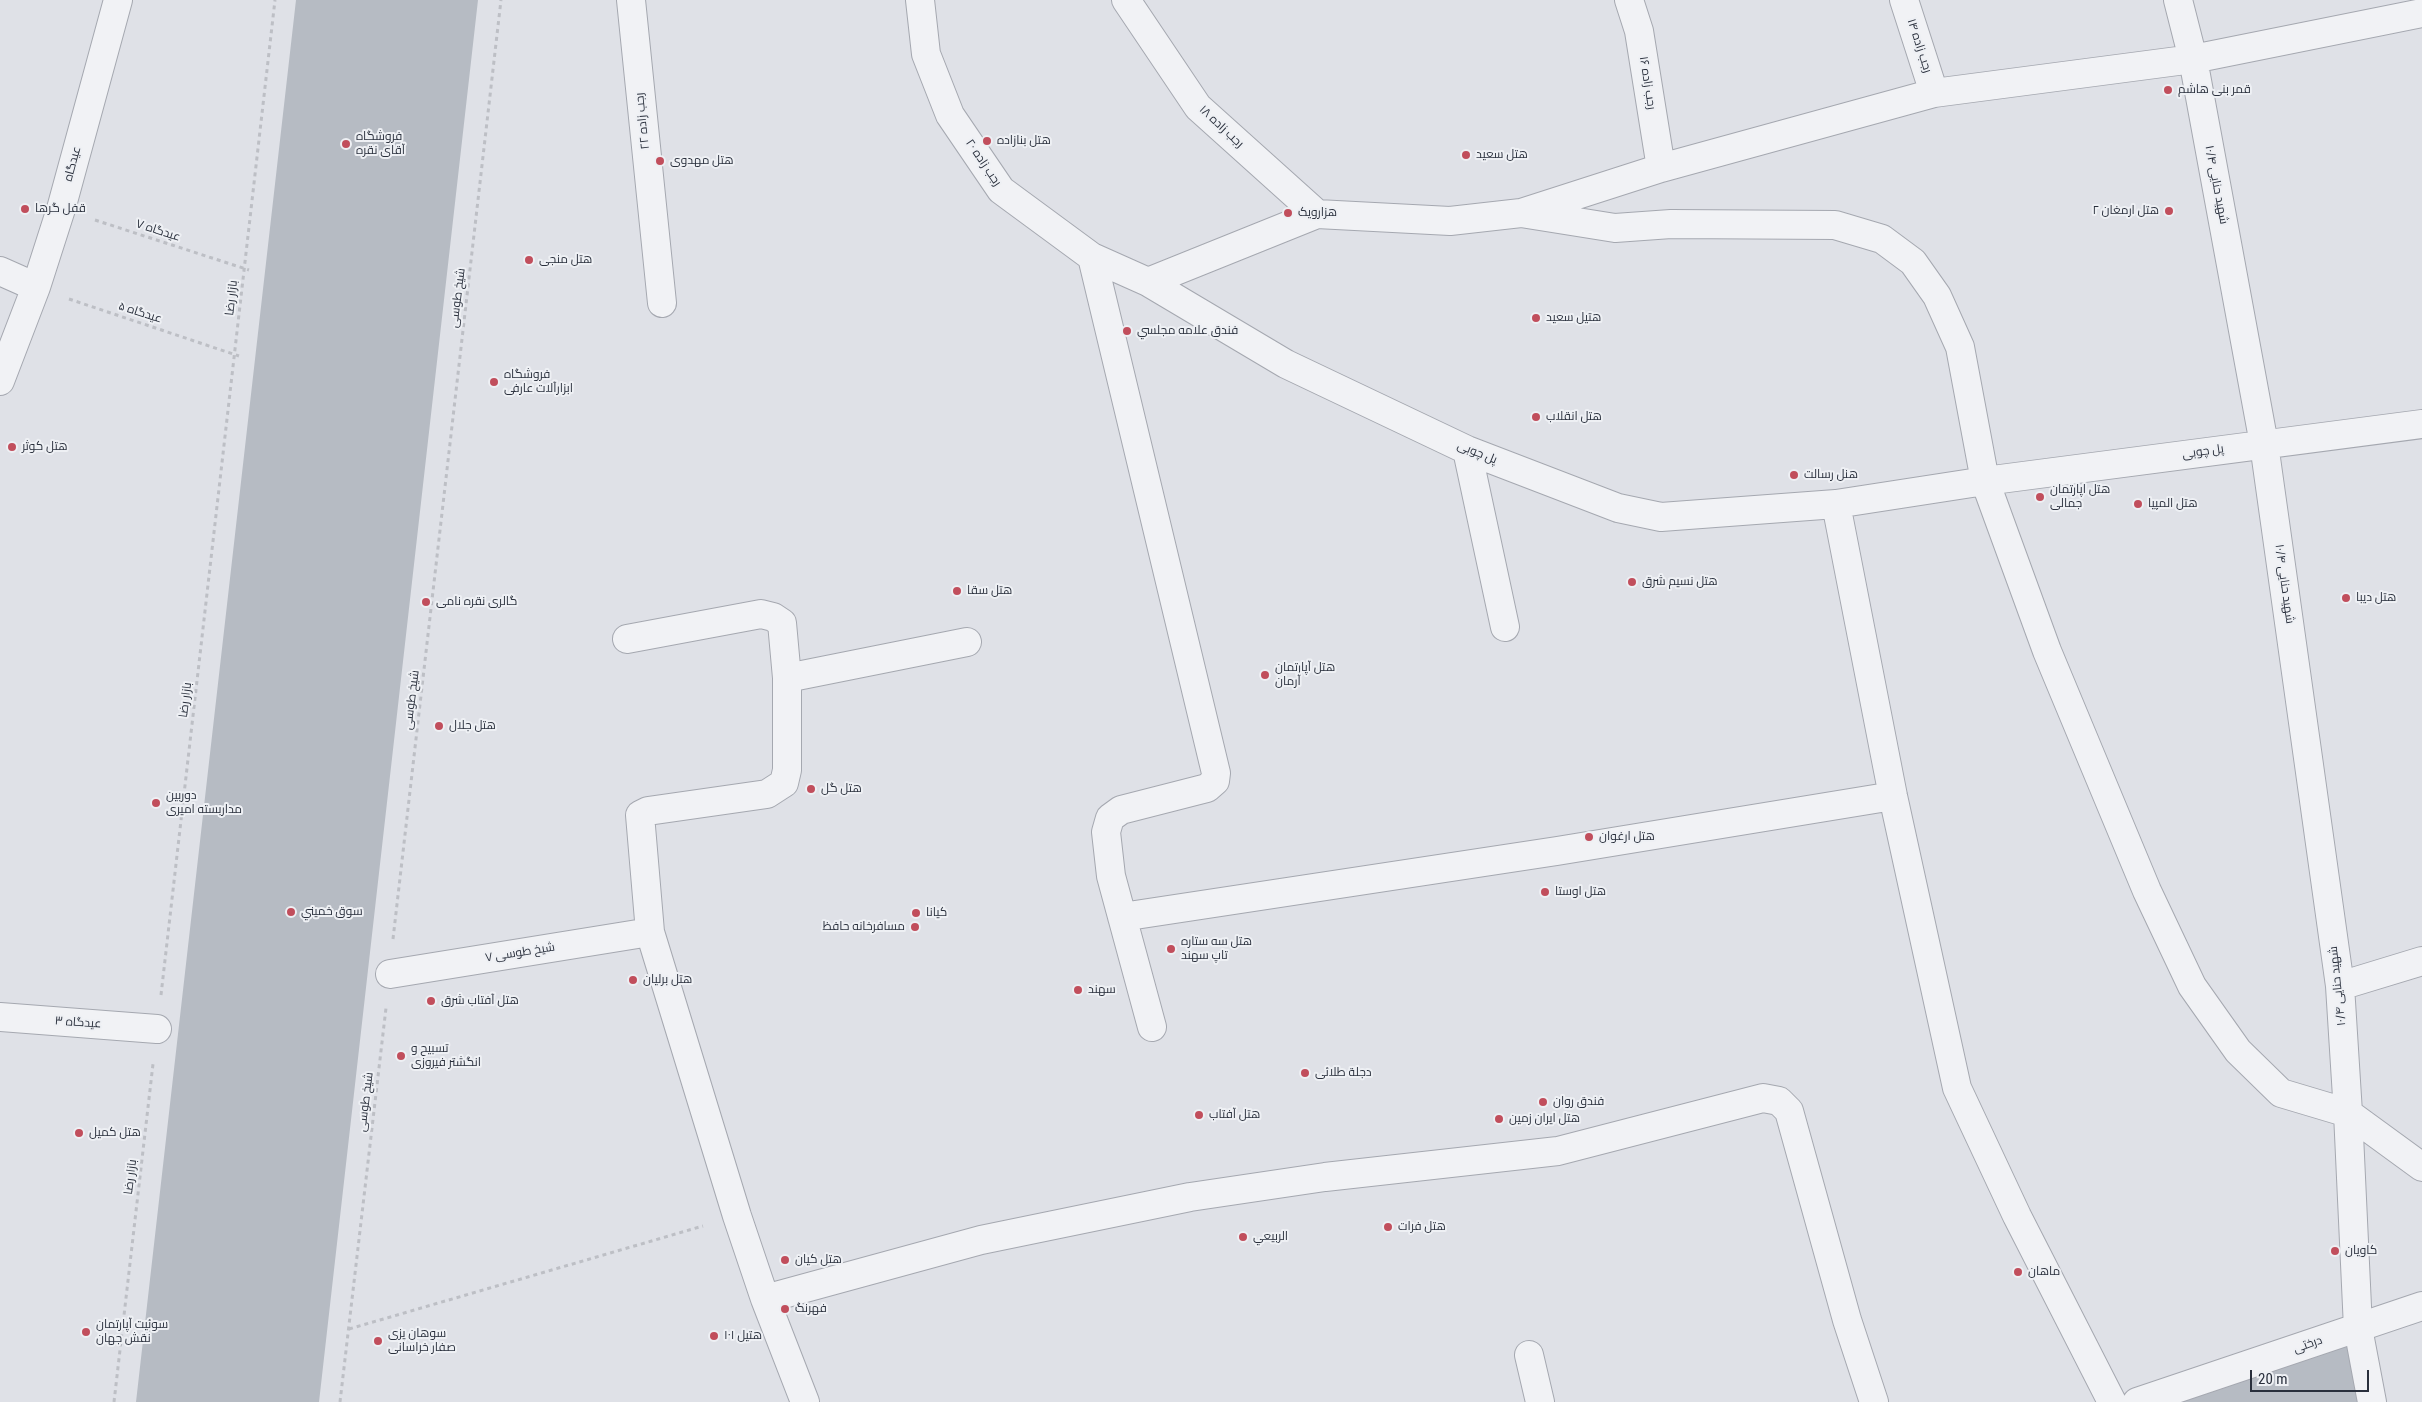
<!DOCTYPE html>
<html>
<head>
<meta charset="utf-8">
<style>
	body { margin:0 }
	#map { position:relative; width:2422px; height:1402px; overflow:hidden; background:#dfe1e7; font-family:"Roboto Condensed",sans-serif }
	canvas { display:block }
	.scale { position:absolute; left:2250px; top:1370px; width:119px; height:22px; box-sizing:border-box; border:2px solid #292f3c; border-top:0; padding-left:6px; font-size:15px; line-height:18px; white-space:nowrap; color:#292f3c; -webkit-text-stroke:4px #eef0f4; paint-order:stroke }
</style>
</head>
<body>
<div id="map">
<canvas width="2422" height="1402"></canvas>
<div class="scale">20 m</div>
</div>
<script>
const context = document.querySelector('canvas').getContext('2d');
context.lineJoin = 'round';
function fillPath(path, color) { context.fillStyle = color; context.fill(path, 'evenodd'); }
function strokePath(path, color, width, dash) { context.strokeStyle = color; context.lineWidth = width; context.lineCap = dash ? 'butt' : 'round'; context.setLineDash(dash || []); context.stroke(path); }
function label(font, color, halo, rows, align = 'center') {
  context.font = font + ' "Roboto Condensed",Cairo,sans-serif'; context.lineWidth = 4; context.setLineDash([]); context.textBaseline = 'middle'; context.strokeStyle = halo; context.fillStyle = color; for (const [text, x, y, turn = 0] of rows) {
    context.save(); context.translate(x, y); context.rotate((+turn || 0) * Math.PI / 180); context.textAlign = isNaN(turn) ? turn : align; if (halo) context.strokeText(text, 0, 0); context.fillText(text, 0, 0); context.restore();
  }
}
const building = new Path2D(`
	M 296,0 L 478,0 L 319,1402 L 136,1402 Z
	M 2360,1338 L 2372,1402 L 2172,1402 Z`);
const path = new Path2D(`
	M 95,220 L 249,270
	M 69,299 L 239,356
	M 393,939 L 501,0
	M 161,995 L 275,0
	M 349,1329 L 703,1226
	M 114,1402 L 153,1064
	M 340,1402 L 386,1008`);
const minor = new Path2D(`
	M 631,0 L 662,303
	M 920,0 L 926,54 L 950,115 L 1001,190 L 1092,257 L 1148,282 L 1286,364 L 1467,450 L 1618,508 L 1661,517 L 1836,504 L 1985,481 L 2422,424
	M 1126,0 L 1198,107 L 1317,214
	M 1629,0 L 1639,31 L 1661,168
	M 1904,0 L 1934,93
	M 2178,0 L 2193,59 L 2264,444 L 2340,986 L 2348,1113 L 2358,1328 L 2372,1402
	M 1521,213 L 1615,228 L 1671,224 L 1835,225 L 1882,239 L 1913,262 L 1937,296 L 1960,347 L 1985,481 L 2047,651 L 2147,891 L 2192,986 L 2238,1051 L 2281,1093 L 2348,1113 L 2422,1167
	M 1092,257 L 1216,773 L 1215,781 L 1207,788 L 1121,810 L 1110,818 L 1106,832 L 1111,876 L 1152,1027
	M 0,271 L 36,287
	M 1148,282 L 1317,214 L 1450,221 L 1521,213 L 1661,168 L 1934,93 L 2193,59 L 2422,13
	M 0,381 L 36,287 L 61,209 L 118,0
	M 1467,450 L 1505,627
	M 1836,504 L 1893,796 L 1957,1088 L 2017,1216 L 2112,1402
	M 627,639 L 761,614 L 773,617 L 782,623 L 787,678
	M 1122,917 L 1557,851 L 1893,796
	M 390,974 L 650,932
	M 2340,986 L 2422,961
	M 0,1017 L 157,1029
	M 765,1299 L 981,1240 L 1190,1197 L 1325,1177 L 1558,1151 L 1763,1098 L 1779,1101 L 1789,1111 L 1847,1320 L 1874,1402
	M 1529,1355 L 1540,1402
	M 805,1402 L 765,1299 L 737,1216 L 650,932 L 640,815 L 648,811 L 767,794 L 784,783 L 787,770 L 787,678 L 967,642
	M 2137,1402 L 2422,1306`);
const markers = [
	[2168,90,5,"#c14e5c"],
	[987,141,5,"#c14e5c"],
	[346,144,5,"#c14e5c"],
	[1466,155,5,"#c14e5c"],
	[660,161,5,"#c14e5c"],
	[25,209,5,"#c14e5c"],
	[2169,211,5,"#c14e5c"],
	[1288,213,5,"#c14e5c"],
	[529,260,5,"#c14e5c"],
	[1536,318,5,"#c14e5c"],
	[1127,331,5,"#c14e5c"],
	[494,382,5,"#c14e5c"],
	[1536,417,5,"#c14e5c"],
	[12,447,5,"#c14e5c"],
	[1794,475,5,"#c14e5c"],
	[2040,497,5,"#c14e5c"],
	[2138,504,5,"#c14e5c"],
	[1632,582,5,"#c14e5c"],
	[957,591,5,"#c14e5c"],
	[2346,598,5,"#c14e5c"],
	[426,602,5,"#c14e5c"],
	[1265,675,5,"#c14e5c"],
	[439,726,5,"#c14e5c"],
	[811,789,5,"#c14e5c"],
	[156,803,5,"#c14e5c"],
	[1589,837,5,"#c14e5c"],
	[1545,892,5,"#c14e5c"],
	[291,912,5,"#c14e5c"],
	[916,913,5,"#c14e5c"],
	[915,927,5,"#c14e5c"],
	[1171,949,5,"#c14e5c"],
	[633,980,5,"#c14e5c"],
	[1078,990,5,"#c14e5c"],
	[431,1001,5,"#c14e5c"],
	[401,1056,5,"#c14e5c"],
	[1305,1073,5,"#c14e5c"],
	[1543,1102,5,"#c14e5c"],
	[1199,1115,5,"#c14e5c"],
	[1499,1119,5,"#c14e5c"],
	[79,1133,5,"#c14e5c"],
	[1388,1227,5,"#c14e5c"],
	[1243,1237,5,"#c14e5c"],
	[2335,1251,5,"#c14e5c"],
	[785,1260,5,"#c14e5c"],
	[2018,1272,5,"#c14e5c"],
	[785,1309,5,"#c14e5c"],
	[86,1332,5,"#c14e5c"],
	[714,1336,5,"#c14e5c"],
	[378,1341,5,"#c14e5c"]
];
const streetNames = [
	["رجب زاده ۱۴",1919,46,72],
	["رجب زاده ۱۶",1647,83,81],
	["رجب زاده ۲۲",643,121,-96],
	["رجب زاده ۱۸",1221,127,43],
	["رجب زاده ۲۰",983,163,56],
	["عیدگاه",73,164,-75],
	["شهید حنایی ۱۰/۴",2216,185,79],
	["عیدگاه ۷",158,231,18],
	["بازار رضا",232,298,-84],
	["شیخ طوسی",458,298,-83],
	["عیدگاه ۵",140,313,18],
	["پل چوبی",2203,452,-8],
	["پل چوبی",1477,453,22],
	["شهید حنایی ۱۰/۴",2284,584,82],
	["بازار رضا",186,700,-83],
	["شیخ طوسی",412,700,-83],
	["شیخ طوسی ۷",520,953,-9],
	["شهید حنایی ۱۰/۴",2338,986,-96],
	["عیدگاه ۳",78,1023,4],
	["شیخ طوسی",366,1102,-83],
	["بازار رضا",131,1177,-83],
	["درختی",2308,1345,-19]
];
const poiNames = [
	["قمر بنی هاشم",2178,90],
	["فروشگاه",356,137],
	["آقای نقره",356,151],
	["هتل بنازاده",997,141],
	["هتل سعید",1476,155],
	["هتل مهدوى",670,161],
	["قفل گرها",35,209],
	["هتل ارمغان ۲",2159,211,"right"],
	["هزارویک",1298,213],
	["هتل منجی",539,260],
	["هتیل سعید",1546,318],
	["فندق علامه مجلسي",1137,331],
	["فروشگاه",504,375],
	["ابزارآلات عارفی",504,389],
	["هتل انقلاب",1546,417],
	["هتل کوثر",22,447],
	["هنل رسالت",1804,475],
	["هتل اپارتمان",2050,490],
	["جمالی",2050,504],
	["هتل المپیا",2148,504],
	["هتل نسیم شرق",1642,582],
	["هتل سقا",967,591],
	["هتل دیبا",2356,598],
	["گالری نقره نامی",436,602],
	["هتل آپارتمان",1275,668],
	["آرمان",1275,682],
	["هتل جلال",449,726],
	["هتل گل",821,789],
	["دوربین",166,796],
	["مداربسته امیری",166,810],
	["هتل ارغوان",1599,837],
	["هتل اوستا",1555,892],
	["سوق خميني",301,912],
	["كيانا",926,913],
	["مسافرخانه حافظ",905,927,"right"],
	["هتل سه ستاره",1181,942],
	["تاپ سهند",1181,956],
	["هتل برلیان",643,980],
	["سهند",1088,990],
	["هتل آفتاب شرق",441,1001],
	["تسبیح و",411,1049],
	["انگشتر فیروزی",411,1063],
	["دجلة طلائی",1315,1073],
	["فندق روان",1553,1102],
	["هتل آفتاب",1209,1115],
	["هتل ایران زمین",1509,1119],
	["هتل كميل",89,1133],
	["هتل فرات",1398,1227],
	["الربيعي",1253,1237],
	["کاویان",2345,1251],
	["هتل کیان",795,1260],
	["ماهان",2028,1272],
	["فهرنگ",795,1309],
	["سوئیت آپارتمان",96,1325],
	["نقش جهان",96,1339],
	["سوهان پزی",388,1334],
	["صفار خراسانی",388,1348],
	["هتیل ۱۰۱",724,1336]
];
fillPath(building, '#b6bbc3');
strokePath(minor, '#a5a8b0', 30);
strokePath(path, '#bdbfc5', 3, [4, 4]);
strokePath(minor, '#f1f2f5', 28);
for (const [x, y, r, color] of markers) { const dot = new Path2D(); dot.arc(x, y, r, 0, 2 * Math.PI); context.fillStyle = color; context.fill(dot); strokePath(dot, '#eef0f4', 2); }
label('12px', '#292f3c', '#eef0f4', streetNames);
label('12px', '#292f3c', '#eef0f4', poiNames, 'left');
</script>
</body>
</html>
